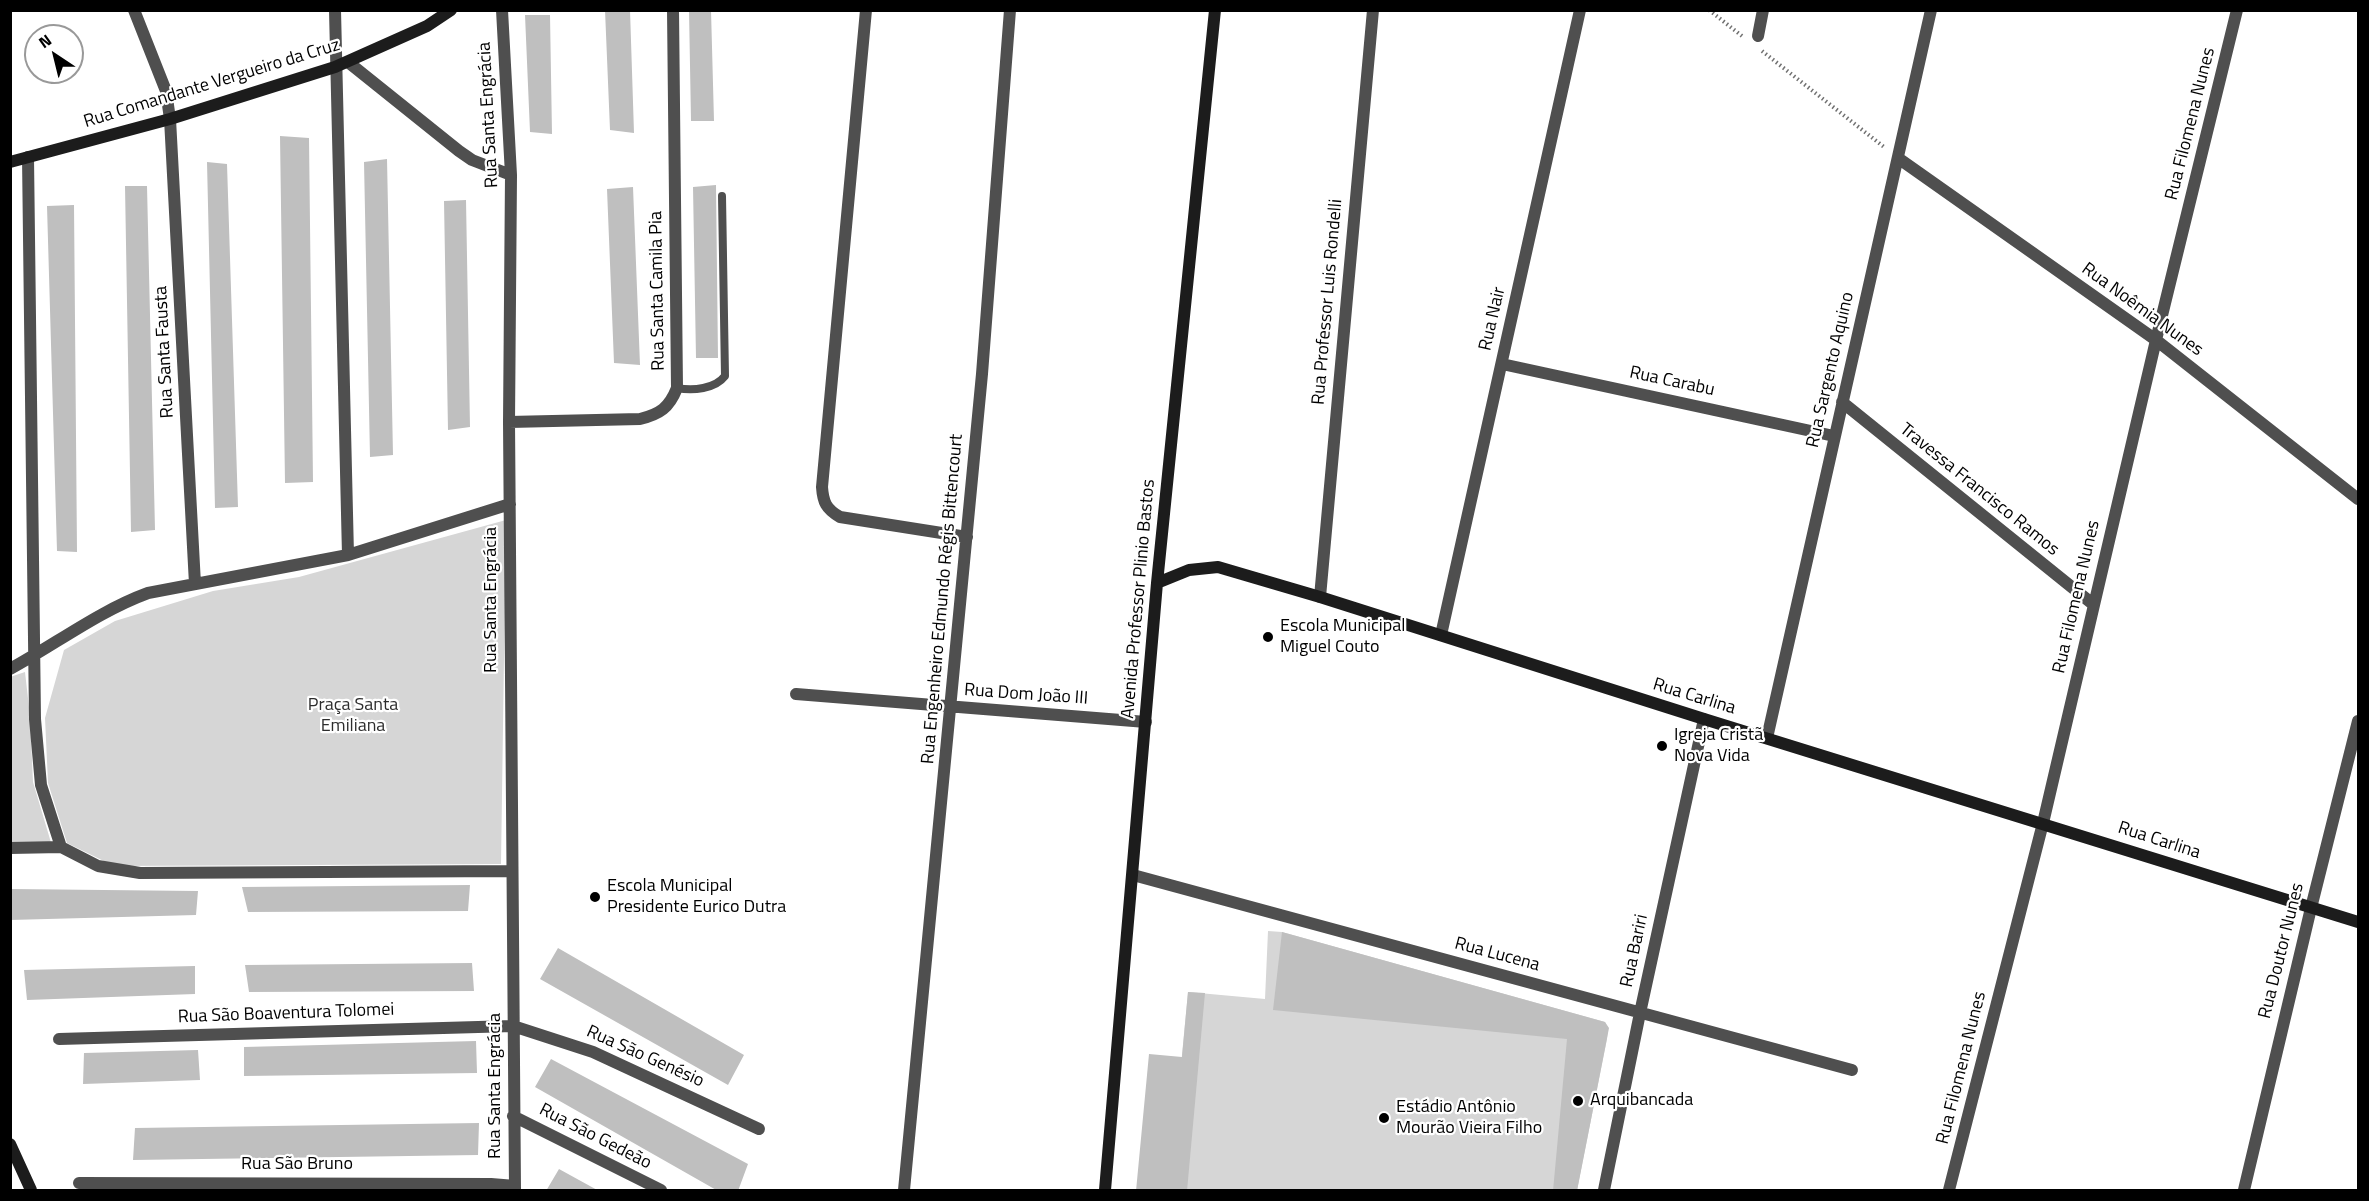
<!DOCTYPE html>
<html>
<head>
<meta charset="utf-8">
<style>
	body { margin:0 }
	#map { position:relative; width:2369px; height:1201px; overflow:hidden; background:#fff; font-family:"Titillium Web",sans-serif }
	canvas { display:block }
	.frame { position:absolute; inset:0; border:12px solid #000; pointer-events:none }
	.north { position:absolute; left:24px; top:24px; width:60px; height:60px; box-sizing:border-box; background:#fff; border:2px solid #999; border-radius:50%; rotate:325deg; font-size:16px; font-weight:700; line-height:24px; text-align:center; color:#000 }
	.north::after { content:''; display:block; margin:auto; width:21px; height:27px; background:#000; clip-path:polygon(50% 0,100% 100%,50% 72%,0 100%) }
</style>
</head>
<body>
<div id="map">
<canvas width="2369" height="1201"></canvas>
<div class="frame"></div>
<div class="north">N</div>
</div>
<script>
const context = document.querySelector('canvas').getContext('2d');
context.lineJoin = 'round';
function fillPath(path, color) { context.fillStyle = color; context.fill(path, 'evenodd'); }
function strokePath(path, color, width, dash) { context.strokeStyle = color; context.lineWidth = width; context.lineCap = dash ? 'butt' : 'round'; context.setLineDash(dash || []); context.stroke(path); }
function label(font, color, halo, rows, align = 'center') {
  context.font = font + ' "Titillium Web",sans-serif'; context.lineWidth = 4.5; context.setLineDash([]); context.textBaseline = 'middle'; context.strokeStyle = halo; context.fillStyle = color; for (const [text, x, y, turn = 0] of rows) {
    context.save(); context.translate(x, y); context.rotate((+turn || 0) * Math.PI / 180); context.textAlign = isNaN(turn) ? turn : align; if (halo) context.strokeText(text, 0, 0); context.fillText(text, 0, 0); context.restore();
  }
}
const green = new Path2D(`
	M 506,520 L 501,864 L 114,866 L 67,843 L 48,783 L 45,718 L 64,650 L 115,621 L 213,591 L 299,577 Z
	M 25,672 L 30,716 L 33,782 L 52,846 L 11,843 L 10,677 Z
	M 1268,931 L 1282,932 L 1605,1022 L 1608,1029 L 1607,1039 L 1577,1190 L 1169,1190 L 1188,992 L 1265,999 Z`);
const building = new Path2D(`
	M 605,10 L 630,10 L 634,133 L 610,130 Z
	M 689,10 L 711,10 L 714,121 L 691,121 Z
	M 525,15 L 550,15 L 552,134 L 530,132 Z
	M 280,136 L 309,138 L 313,482 L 285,483 Z
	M 387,159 L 393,455 L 370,457 L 364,162 Z
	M 207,162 L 227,164 L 238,507 L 215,508 Z
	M 716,185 L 718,358 L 696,358 L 693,187 Z
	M 125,186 L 147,186 L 155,530 L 131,532 Z
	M 633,187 L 640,365 L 614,363 L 607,189 Z
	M 466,200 L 470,427 L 448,430 L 444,201 Z
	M 74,205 L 77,552 L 57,551 L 47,206 Z
	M 470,885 L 468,911 L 248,912 L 242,887 Z
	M 10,889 L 198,891 L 196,915 L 10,920 Z
	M 1282,932 L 1605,1022 L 1609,1028 L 1577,1191 L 1553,1191 L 1567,1039 L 1273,1010 Z
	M 558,948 L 744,1055 L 728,1085 L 540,979 Z
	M 472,963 L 474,991 L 249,992 L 245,965 Z
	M 195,966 L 195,994 L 27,1000 L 24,970 Z
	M 1188,992 L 1205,993 L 1187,1191 L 1136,1191 L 1149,1054 L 1182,1057 Z
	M 476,1041 L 477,1073 L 244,1076 L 244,1047 Z
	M 198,1050 L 200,1080 L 83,1084 L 84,1053 Z
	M 551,1059 L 748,1164 L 738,1191 L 718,1191 L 535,1087 Z
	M 479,1123 L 478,1155 L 133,1160 L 135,1128 Z
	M 559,1169 L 599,1191 L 546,1191 Z`);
const path = new Path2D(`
	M 1709,10 L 1742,36
	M 1762,51 L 1884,147`);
const lane = new Path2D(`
	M 677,388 C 693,391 715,389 725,376 L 722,196`);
const street = new Path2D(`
	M 134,10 L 166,91 L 170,119 L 195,584
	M 335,10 L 348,555
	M 502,10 L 511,175 L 509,422 L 515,1190
	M 866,10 L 822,487 C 823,502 826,509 840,517 L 967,537
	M 1758,36 L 1763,10
	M 348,62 L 459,151 L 472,160 L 511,175
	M 28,157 L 35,719 L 41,785 L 61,847
	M 1898,158 L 2156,340 L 2358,499
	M 1502,364 L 1834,436
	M 1842,402 L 2094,605
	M 509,422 L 640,419 C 660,414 669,408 677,388 L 673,10
	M 1320,597 L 1373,10
	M 1441,635 L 1580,10
	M 10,669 C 56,644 99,611 148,593 L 348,555 L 510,504
	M 796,694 L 1146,722
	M 1767,738 L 1931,10
	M 10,848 L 61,847 L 98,866 L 140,873 L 511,871
	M 1133,875 L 1852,1070
	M 59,1039 L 513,1026 L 593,1052 L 759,1129
	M 513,1116 L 661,1190
	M 79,1183 L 491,1184 L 515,1186
	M 904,1190 L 982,374 L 1010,10
	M 1604,1190 L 1640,1013 L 1704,719
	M 1949,1190 L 2043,823 L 2156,340 L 2237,10
	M 2244,1190 L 2311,908 L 2358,721`);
const secondary = new Path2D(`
	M 10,162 L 170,119 L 335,67 L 427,26 L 451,10
	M 1157,583 L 1189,570 L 1218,567 L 1320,597 L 1704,719 L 2358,922
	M 10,1144 L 31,1190
	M 1105,1190 L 1157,583 L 1215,10`);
const markers = [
	[1268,637,6,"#000"],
	[1662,746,6,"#000"],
	[595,897,6,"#000"],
	[1578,1101,6,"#000"],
	[1384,1118,6,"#000"]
];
const streetNames = [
	["Rua Comandante Vergueiro da Cruz",212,84,-17],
	["Rua Santa Engrácia",489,115,-93],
	["Rua Filomena Nunes",2191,124,-76],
	["Rua Santa Camila Pia",658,291,-91],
	["Rua Professor Luis Rondelli",1328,302,-85],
	["Rua Noêmia Nunes",2142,310,36],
	["Rua Nair",1493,319,-77],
	["Rua Santa Fausta",165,352,-93],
	["Rua Sargento Aquino",1831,370,-77],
	["Rua Carabu",1672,382,12],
	["Travessa Francisco Ramos",1979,490,39],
	["Rua Filomena Nunes",2077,597,-77],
	["Rua Engenheiro Edmundo Régis Bittencourt",943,599,-85],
	["Avenida Professor Plinio Bastos",1139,599,-85],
	["Rua Santa Engrácia",492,600,-90],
	["Rua Dom João III",1026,695,4],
	["Rua Carlina",1694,697,17],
	["Rua Carlina",2159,841,18],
	["Rua Bariri",1635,951,-78],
	["Rua Doutor Nunes",2282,951,-76],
	["Rua Lucena",1497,955,15],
	["Rua São Boaventura Tolomei",286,1014,-2],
	["Rua São Genésio",645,1057,24],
	["Rua Filomena Nunes",1962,1068,-76],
	["Rua Santa Engrácia",496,1086,-90],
	["Rua São Gedeão",595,1137,27],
	["Rua São Bruno",297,1165]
];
const poiNames = [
	["Escola Municipal",1280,627],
	["Miguel Couto",1280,648],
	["Igreja Cristã",1674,736],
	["Nova Vida",1674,757],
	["Escola Municipal",607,887],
	["Presidente Eurico Dutra",607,908],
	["Arquibancada",1590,1101],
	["Estádio Antônio",1396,1108],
	["Mourão Vieira Filho",1396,1129]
];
const parkNames = [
	["Praça Santa",353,706],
	["Emiliana",353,727]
];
fillPath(green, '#d6d6d6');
fillPath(building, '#bfbfbf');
strokePath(path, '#717171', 4, [1.5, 3]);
strokePath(lane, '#4f4f4f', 8);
strokePath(street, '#4f4f4f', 12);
strokePath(secondary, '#1c1c1c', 12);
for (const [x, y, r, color] of markers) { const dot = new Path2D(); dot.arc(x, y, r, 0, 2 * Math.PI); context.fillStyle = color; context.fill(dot); strokePath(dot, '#fff', 2); }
label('18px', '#000', '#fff', streetNames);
label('18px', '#000', '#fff', poiNames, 'left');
label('18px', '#2d2d2d', '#fff', parkNames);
</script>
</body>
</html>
